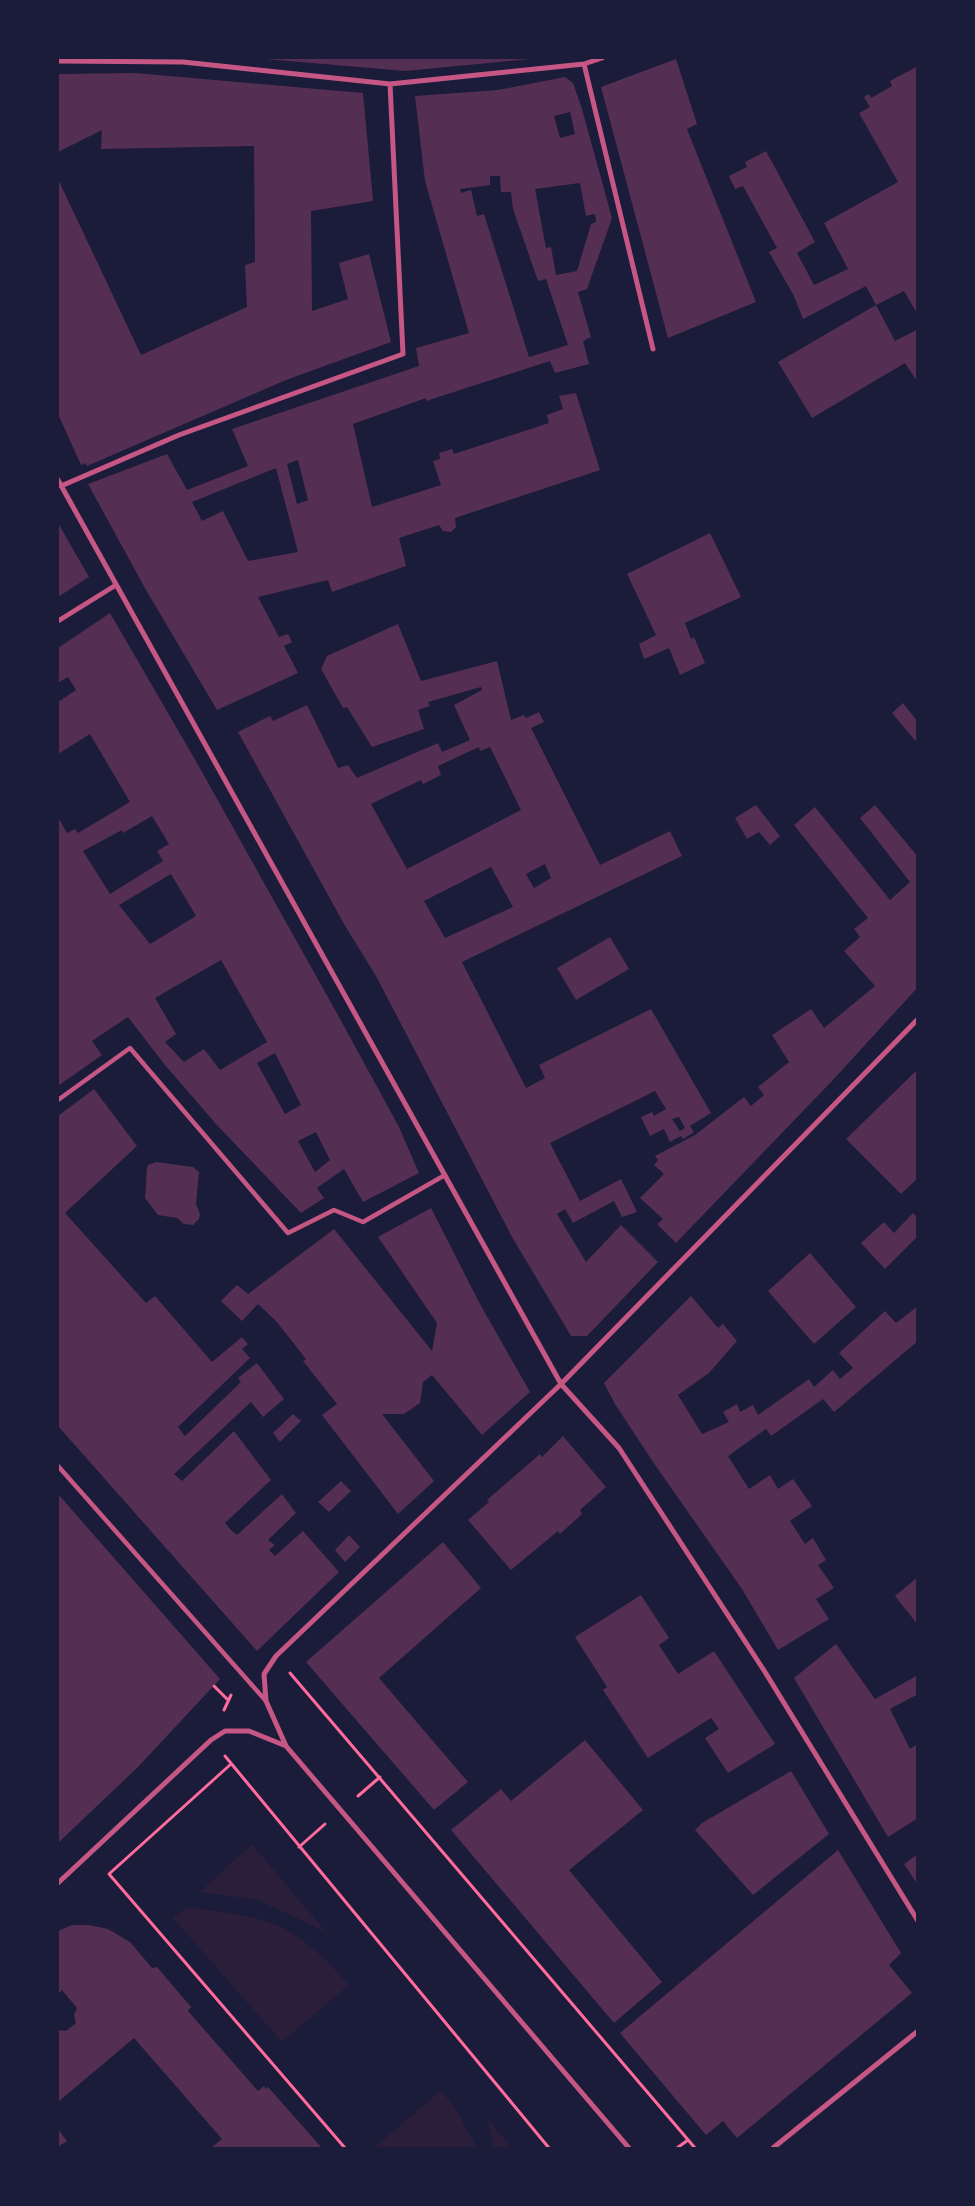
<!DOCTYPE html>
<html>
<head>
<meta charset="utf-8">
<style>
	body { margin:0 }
	#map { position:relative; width:975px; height:2206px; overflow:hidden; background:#1b1b3a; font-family:Signika,sans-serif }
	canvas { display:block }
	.frame { position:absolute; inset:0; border:59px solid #1b1b3a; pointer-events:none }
</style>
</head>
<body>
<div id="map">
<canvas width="975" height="2206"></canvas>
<div class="frame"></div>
</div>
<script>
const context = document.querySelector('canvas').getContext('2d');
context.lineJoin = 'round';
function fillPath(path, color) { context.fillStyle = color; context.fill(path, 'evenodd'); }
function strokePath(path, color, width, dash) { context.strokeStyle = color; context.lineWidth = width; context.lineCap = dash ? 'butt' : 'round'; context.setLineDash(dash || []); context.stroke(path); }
const green = new Path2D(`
	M 252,1844 L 326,1932 L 258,1900 L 200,1892 Z
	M 187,1907 C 217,1912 257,1914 285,1929 C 310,1943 330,1963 349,1985 L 282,2042 L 173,1918 Z
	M 441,2090 L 457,2111 L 477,2148 L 374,2148 Z
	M 487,2118 L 512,2148 L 494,2148 Z`);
const building = new Path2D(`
	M 254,58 L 530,58 L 530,59 L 405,71 Z
	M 676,59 L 697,124 L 687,129 L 756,302 L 668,338 L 601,87 Z
	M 918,66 L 918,315 L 904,291 L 876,305 L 895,341 L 918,329 L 918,383 L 905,363 L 812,418 L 778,362 L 876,305 L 866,286 L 803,319 L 794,296 L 769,252 L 777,248 L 743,186 L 735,189 L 729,176 L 747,167 L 745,162 L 766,151 L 815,242 L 797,253 L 814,285 L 848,269 L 824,223 L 898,182 L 859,113 L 870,107 L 864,97 L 869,94 L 871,98 L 892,86 L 890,81 Z
	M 135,73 L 363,93 L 373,201 L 311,211 L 312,311 L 348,299 L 339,263 L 369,254 L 391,342 L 286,380 L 87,466 L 85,463 L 81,465 L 58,414 L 58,179 L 141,355 L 247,307 L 245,265 L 255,262 L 254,146 L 101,149 L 102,130 L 58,152 L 58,74 Z
	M 565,77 L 573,83 L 582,109 L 612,218 L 587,289 L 578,292 L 591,337 L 583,341 L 589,364 L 555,373 L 550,361 L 426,401 L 426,398 L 353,424 L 372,507 L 441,485 L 433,461 L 440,459 L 439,453 L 452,449 L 454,454 L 549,423 L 547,415 L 563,409 L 559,396 L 576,393 L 600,470 L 455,518 L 456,527 L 451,532 L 443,531 L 439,525 L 399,538 L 406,566 L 332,592 L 328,580 L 258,597 L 279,637 L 288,634 L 292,642 L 284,646 L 298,673 L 217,710 L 146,590 L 88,484 L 167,454 L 187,490 L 248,466 L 232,429 L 419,366 L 416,348 L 469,333 L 425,181 L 415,96 L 498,90 ZM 570,112 L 575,134 L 560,138 L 554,116 ZM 490,176 L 500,176 L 501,192 L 511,192 L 513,209 L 538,281 L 546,279 L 568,345 L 529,357 L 484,214 L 477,216 L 471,190 L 461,193 L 460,189 L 490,185 ZM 580,183 L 586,216 L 595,214 L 596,222 L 591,224 L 577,271 L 556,275 L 551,247 L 546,248 L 535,189 ZM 298,460 L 308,500 L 297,504 L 287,464 ZM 276,468 L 298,552 L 248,561 L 223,511 L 202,521 L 192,502 Z
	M 58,523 L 89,577 L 58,597 Z
	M 710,533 L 741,597 L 685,623 L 691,639 L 694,637 L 705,663 L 680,675 L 669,648 L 644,659 L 639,644 L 656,635 L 627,574 Z
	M 110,613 L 197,763 L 339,1017 L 399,1127 L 419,1173 L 363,1202 L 344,1169 L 317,1188 L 324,1198 L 301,1213 L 216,1124 L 165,1065 L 128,1017 L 92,1041 L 102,1055 L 58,1086 L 58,817 L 67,833 L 75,829 L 78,833 L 130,802 L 90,734 L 58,754 L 58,702 L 76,690 L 68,677 L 58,683 L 58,648 ZM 152,816 L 169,844 L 157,851 L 163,861 L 110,894 L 83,851 L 122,830 L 123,833 ZM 171,874 L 196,916 L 150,944 L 119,905 ZM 221,960 L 267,1042 L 220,1070 L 204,1049 L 184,1062 L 165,1042 L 176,1034 L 155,998 ZM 275,1053 L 301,1105 L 285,1114 L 257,1063 ZM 316,1132 L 330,1160 L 315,1172 L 298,1141 Z
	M 398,624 L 421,681 L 497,661 L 511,720 L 524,715 L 526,718 L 539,712 L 544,722 L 531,728 L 600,865 L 670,831 L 682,856 L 462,962 L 526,1088 L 545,1078 L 539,1065 L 651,1009 L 711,1113 L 690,1126 L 694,1132 L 683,1139 L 681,1136 L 670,1142 L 664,1129 L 650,1136 L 641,1117 L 652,1112 L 654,1116 L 666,1109 L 655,1091 L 550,1143 L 580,1201 L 621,1179 L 637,1212 L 622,1217 L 614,1201 L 573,1223 L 565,1209 L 557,1214 L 586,1262 L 621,1225 L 658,1262 L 587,1336 L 571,1336 L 512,1237 L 376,976 L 344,924 L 238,732 L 270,716 L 273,721 L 307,705 L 338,768 L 348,765 L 357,778 L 438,743 L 442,752 L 470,740 L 454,705 L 482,690 L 481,687 L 428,702 L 430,706 L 418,710 L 424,729 L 372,747 L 347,707 L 343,708 L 321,669 L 327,656 ZM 479,747 L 480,751 L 490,747 L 521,810 L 407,869 L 371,804 L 421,780 L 423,784 L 441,775 L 438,766 ZM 545,864 L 551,878 L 534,888 L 526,874 ZM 491,867 L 513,907 L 445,938 L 424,901 ZM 679,1117 L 685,1128 L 680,1131 L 672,1119 Z
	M 903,703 L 918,722 L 918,744 L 892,713 Z
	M 756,805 L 780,836 L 770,845 L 759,832 L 747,839 L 735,818 Z
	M 875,805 L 918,857 L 918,987 L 832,1081 L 676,1243 L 657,1224 L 663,1219 L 640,1198 L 664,1174 L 654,1165 L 658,1160 L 655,1156 L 695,1135 L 744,1097 L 751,1106 L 764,1095 L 758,1087 L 789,1062 L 772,1035 L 811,1009 L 824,1028 L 875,986 L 844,951 L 860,937 L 854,929 L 868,918 L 794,825 L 815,807 L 890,900 L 910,882 L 860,818 Z
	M 610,937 L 629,969 L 576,1000 L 557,968 Z
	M 918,1069 L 918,1178 L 901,1194 L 846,1139 Z
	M 94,1089 L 137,1146 L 65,1213 L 146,1303 L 155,1296 L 212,1362 L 242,1337 L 248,1344 L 242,1349 L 250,1358 L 178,1427 L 185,1436 L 241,1382 L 238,1378 L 257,1363 L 284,1399 L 263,1417 L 251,1402 L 174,1474 L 182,1481 L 234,1431 L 271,1480 L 225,1523 L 231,1530 L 237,1535 L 282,1494 L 296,1513 L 268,1540 L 275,1545 L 269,1550 L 275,1556 L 303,1531 L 339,1572 L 257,1651 L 58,1426 L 58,1116 Z
	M 156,1162 L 193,1167 L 199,1172 L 196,1204 L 200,1214 L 199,1219 L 193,1225 L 184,1224 L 177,1218 L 158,1215 L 145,1198 L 147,1168 L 148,1165 Z
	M 431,1208 L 480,1304 L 530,1392 L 482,1435 L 432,1375 L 423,1382 L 420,1403 L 404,1414 L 382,1414 L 434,1481 L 398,1514 L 322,1415 L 337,1404 L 303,1361 L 306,1359 L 276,1321 L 258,1304 L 242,1321 L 221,1301 L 237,1285 L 248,1294 L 334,1229 L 432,1351 L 437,1323 L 378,1237 Z
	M 913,1213 L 918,1218 L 918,1236 L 885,1269 L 861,1243 L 884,1222 L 894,1233 Z
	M 810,1253 L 856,1307 L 814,1344 L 768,1291 Z
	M 691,1296 L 718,1328 L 723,1324 L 737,1341 L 709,1373 L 678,1395 L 702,1434 L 729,1422 L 723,1412 L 737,1404 L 740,1412 L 753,1405 L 758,1415 L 809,1379 L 814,1387 L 833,1370 L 840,1379 L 853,1368 L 839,1353 L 885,1311 L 896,1323 L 918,1306 L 918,1341 L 834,1412 L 823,1399 L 771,1436 L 766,1429 L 728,1456 L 749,1489 L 770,1475 L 778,1489 L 793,1479 L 812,1506 L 790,1521 L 805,1544 L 813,1538 L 826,1560 L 818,1565 L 834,1588 L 816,1599 L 829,1619 L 778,1650 L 742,1589 L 653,1462 L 615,1404 L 604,1383 Z
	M 293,1414 L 301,1421 L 280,1442 L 273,1433 Z
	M 563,1436 L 606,1487 L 580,1510 L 582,1514 L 560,1534 L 558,1531 L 511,1570 L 468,1520 L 489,1502 L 487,1500 L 540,1454 L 542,1457 Z
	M 341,1481 L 351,1491 L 329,1512 L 318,1502 Z
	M 58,1494 L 220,1679 L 138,1767 L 58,1843 Z
	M 349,1535 L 360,1547 L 345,1562 L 335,1550 Z
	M 443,1542 L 481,1588 L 379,1678 L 468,1782 L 434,1810 L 306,1662 Z
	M 918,1577 L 918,1625 L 895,1596 Z
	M 641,1595 L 669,1638 L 659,1645 L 678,1674 L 714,1651 L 775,1744 L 728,1773 L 705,1738 L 719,1729 L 711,1718 L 648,1758 L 603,1690 L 607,1687 L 575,1637 Z
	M 836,1644 L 875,1699 L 918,1675 L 918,1694 L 890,1709 L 910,1749 L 918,1744 L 918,1818 L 888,1837 L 794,1678 Z
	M 585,1740 L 643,1810 L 569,1870 L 662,1982 L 614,2023 L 451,1830 L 501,1789 L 511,1801 Z
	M 791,1771 L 829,1834 L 753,1895 L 695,1830 L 702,1823 Z
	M 838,1850 L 901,1953 L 889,1965 L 912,1993 L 737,2138 L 723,2121 L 706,2135 L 620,2033 Z
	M 918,1854 L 918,1885 L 904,1864 Z
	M 72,1925 L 88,1925 L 108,1929 L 130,1942 L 152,1968 L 157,1967 L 191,2007 L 188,2011 L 258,2091 L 264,2086 L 266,2089 L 268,2087 L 322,2148 L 211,2148 L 222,2139 L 134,2038 L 58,2102 L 58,2030 L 66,2031 L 76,2023 L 74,2015 L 77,2008 L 62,1990 L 58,1994 L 58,1931 Z
	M 58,2129 L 67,2141 L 59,2146 L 61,2148 L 58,2148 Z`);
const path = new Path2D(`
	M 290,1673 L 695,2148
	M 214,1686 L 228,1700
	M 224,1710 L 231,1695
	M 225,1756 L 549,2148
	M 231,1764 L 109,1874 L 345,2148
	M 358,1796 L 380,1777
	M 299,1847 L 325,1824
	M 677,2148 L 688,2140`);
const pedestrian = new Path2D(`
	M 58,1100 L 130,1048 L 288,1233 L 334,1210 L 363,1222 L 445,1175
	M 58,1466 L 266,1701`);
const minor = new Path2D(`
	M 58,61 L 183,62 L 390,84 L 584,64 L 602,58
	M 584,64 L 653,349
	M 58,480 L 561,1384 L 619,1448 L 765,1672 L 918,1921
	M 61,486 L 179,435 L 403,354 L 390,84
	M 58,621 L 116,585
	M 58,1883 L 211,1740 L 225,1731 L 249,1731 L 286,1746
	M 629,2148 L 286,1746 L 266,1701 L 264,1674 L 276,1656 L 561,1384 L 918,1019
	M 773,2148 L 918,2031`);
fillPath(green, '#2a1e3b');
fillPath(building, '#542f53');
strokePath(path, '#ff6b9d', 3);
strokePath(pedestrian, '#c65784', 4.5);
strokePath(minor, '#c65784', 5);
</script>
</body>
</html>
